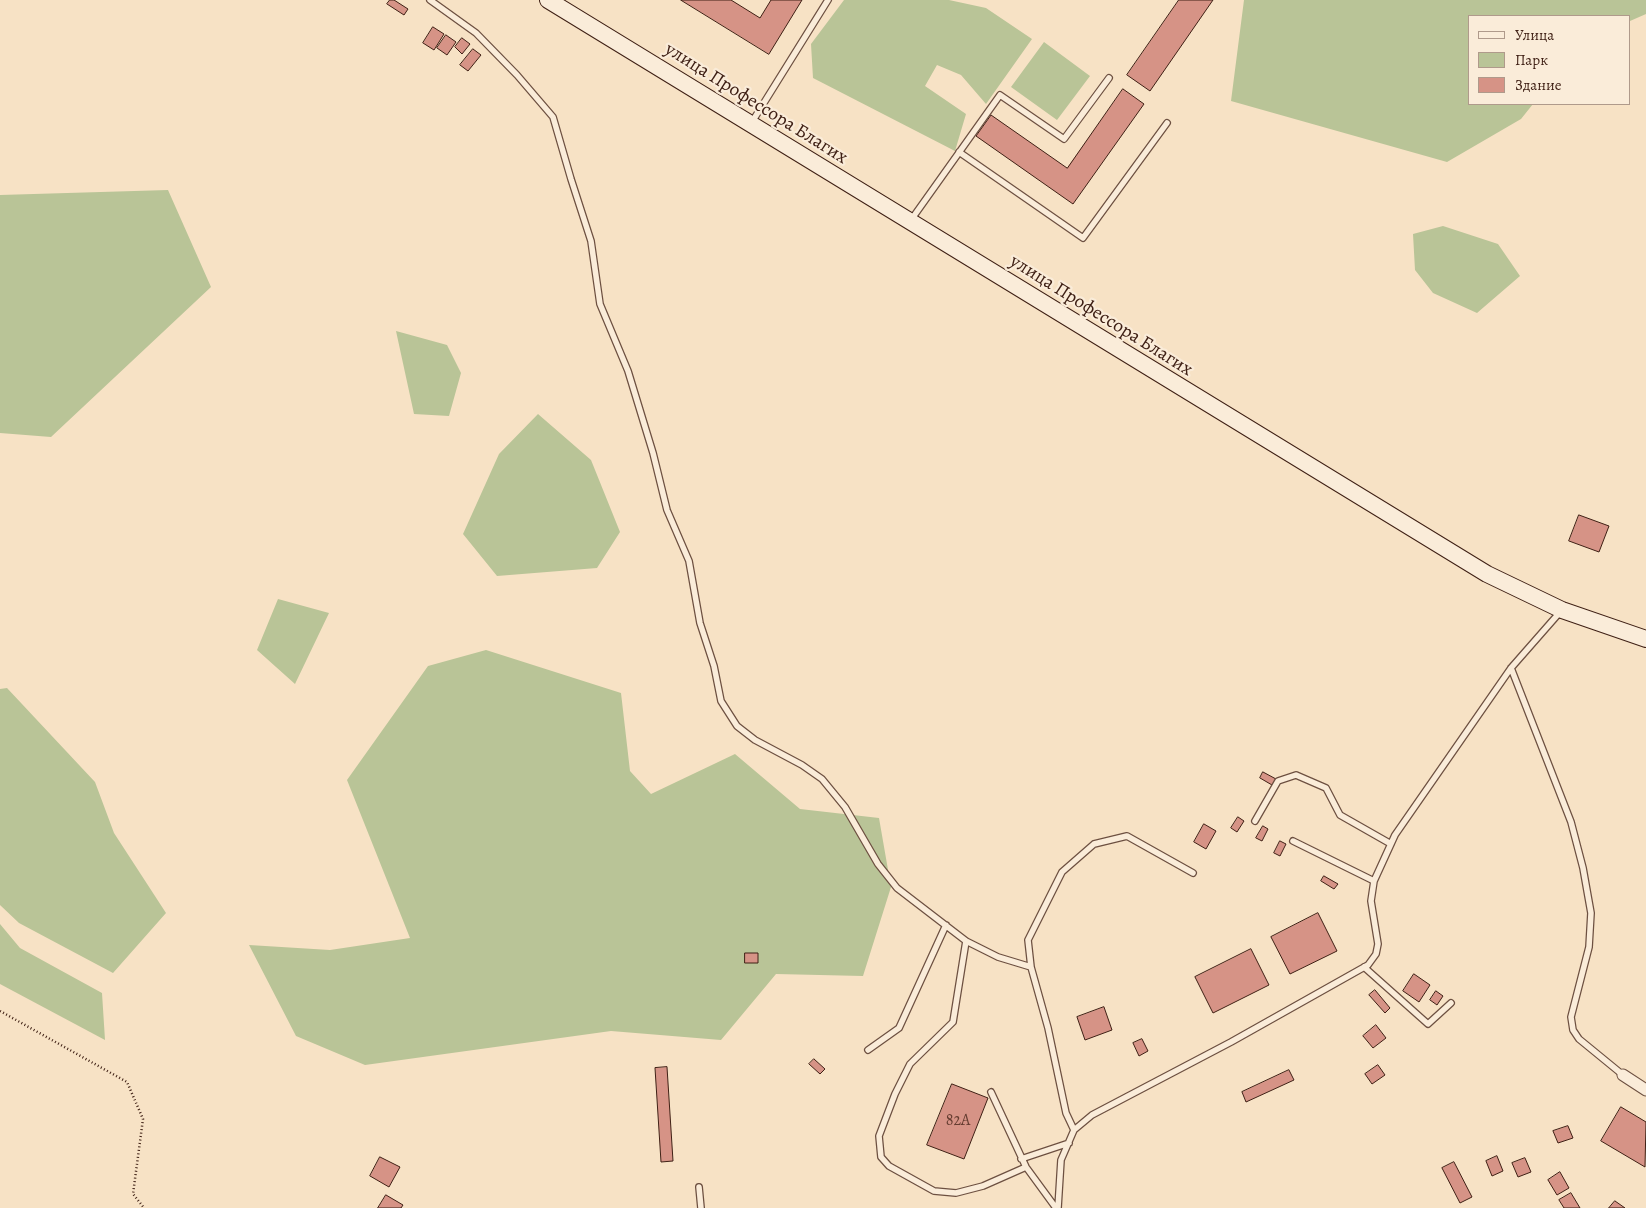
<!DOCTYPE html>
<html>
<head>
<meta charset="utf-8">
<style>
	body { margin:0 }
	#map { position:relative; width:1646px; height:1208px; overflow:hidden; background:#f7e2c5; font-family:Alegreya,serif }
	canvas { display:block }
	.legend { position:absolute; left:1468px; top:15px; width:162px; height:90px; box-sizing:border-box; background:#faecd9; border:1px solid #af9a8b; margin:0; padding:6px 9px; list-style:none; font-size:15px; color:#3f2015 }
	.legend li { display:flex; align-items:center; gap:10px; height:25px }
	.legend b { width:25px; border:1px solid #af9a8b }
</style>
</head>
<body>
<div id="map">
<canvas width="1646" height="1208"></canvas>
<ul class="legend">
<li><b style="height:6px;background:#faecd9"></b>Улица</li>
<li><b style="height:14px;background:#b9c497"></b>Парк</li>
<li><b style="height:14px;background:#d69386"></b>Здание</li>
</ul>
</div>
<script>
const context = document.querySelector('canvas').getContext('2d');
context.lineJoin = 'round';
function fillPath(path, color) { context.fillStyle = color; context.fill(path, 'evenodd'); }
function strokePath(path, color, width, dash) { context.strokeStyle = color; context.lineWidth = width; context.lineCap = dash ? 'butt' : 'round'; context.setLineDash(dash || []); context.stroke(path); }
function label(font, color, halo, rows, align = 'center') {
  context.font = font + ' Alegreya,serif'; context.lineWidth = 4.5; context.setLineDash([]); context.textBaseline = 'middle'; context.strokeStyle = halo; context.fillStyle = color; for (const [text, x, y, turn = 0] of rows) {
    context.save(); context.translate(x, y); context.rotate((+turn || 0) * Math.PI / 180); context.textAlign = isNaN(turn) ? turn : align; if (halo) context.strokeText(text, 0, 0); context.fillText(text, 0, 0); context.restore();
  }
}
const green = new Path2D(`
	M 844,0 L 949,0 L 986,8 L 1032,39 L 986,104 L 961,75 L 937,65 L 925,86 L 966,114 L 955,151 L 813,78 L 811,44 Z
	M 1244,0 L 1646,0 L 1646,14 L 1630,21 L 1630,16 L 1470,16 L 1470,104 L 1533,104 L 1521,119 L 1447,162 L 1231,101 Z
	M 1044,42 L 1090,76 L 1057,120 L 1011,87 Z
	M 168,190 L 211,287 L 51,437 L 0,433 L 0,195 Z
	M 1443,226 L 1498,244 L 1520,276 L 1477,313 L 1433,293 L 1415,270 L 1413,234 Z
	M 396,331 L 447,345 L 461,373 L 449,416 L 414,414 Z
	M 538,414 L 591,460 L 620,532 L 597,568 L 497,576 L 463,534 L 499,454 Z
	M 278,599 L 329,613 L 295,684 L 257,650 Z
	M 486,650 L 621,693 L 630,771 L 651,794 L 735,754 L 800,809 L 879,818 L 891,887 L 863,976 L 776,974 L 721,1040 L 611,1031 L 365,1065 L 296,1036 L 249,945 L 330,950 L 410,938 L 347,780 L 428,666 Z
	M 7,688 L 95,782 L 114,833 L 166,913 L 113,973 L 19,923 L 0,905 L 0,689 Z
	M 0,924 L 20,948 L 102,993 L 105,1040 L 0,984 Z`);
const building = new Path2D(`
	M 390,0 L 394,0 L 408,9 L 404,15 L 387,4 Z
	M 681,0 L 731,0 L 760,18 L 771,0 L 802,0 L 769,54 Z
	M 1179,0 L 1213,0 L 1150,91 L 1127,75 Z
	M 433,27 L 444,34 L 434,50 L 423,43 Z
	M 446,35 L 456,42 L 447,55 L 437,48 Z
	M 462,38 L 470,44 L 462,54 L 455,47 Z
	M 473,49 L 481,55 L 468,71 L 460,65 Z
	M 1123,89 L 1144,104 L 1073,204 L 976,136 L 991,115 L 1067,168 Z
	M 1579,515 L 1609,526 L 1599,552 L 1569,541 Z
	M 1263,772 L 1276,779 L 1272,785 L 1260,778 Z
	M 1238,817 L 1244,821 L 1237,832 L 1231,828 Z
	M 1204,824 L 1216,831 L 1206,849 L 1194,842 Z
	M 1263,826 L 1268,829 L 1262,841 L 1256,838 Z
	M 1280,841 L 1286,844 L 1280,856 L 1274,853 Z
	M 1324,876 L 1338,884 L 1334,889 L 1321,881 Z
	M 1318,913 L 1337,951 L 1290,974 L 1271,937 Z
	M 1251,949 L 1269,985 L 1213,1013 L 1195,977 Z
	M 745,953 L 758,953 L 758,963 L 745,963 Z
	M 1414,974 L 1430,985 L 1419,1002 L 1403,991 Z
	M 1375,990 L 1390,1008 L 1385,1013 L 1369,995 Z
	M 1436,991 L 1443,996 L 1437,1005 L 1430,1000 Z
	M 1104,1007 L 1112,1030 L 1085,1040 L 1077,1017 Z
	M 1376,1025 L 1386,1038 L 1373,1048 L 1363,1036 Z
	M 1142,1039 L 1148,1051 L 1139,1056 L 1133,1043 Z
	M 814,1059 L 825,1069 L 820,1074 L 809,1064 Z
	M 1378,1065 L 1385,1075 L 1372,1084 L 1365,1074 Z
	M 667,1067 L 673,1161 L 661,1162 L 655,1068 Z
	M 1289,1070 L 1294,1080 L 1246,1102 L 1242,1092 Z
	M 952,1084 L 988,1098 L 964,1159 L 927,1145 Z
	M 1621,1107 L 1646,1122 L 1645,1167 L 1601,1141 Z
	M 1568,1126 L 1573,1138 L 1558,1143 L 1553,1131 Z
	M 1497,1156 L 1503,1171 L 1492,1176 L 1486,1161 Z
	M 380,1157 L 400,1167 L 389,1187 L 370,1176 Z
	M 1525,1158 L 1531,1172 L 1518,1177 L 1512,1163 Z
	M 1454,1162 L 1472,1197 L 1460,1203 L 1442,1168 Z
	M 1560,1172 L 1569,1188 L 1557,1195 L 1548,1180 Z
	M 1571,1193 L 1580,1208 L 1564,1208 L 1559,1200 Z
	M 386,1195 L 403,1205 L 401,1208 L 378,1208 Z
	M 1615,1201 L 1625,1208 L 1609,1208 Z`);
const path = new Path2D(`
	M 0,1011 L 127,1082 L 143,1119 L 133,1194 L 144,1208`);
const lane = new Path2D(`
	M 430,0 L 476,33 L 517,75 L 553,117 L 571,179 L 591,241 L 600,304 L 628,371 L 653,453 L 667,510 L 689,561 L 700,623 L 714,666 L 721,701 L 737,726 L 755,740 L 802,765 L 822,779 L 845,807 L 878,864 L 897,888 L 966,941 L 998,957 L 1031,967
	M 752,122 L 828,0
	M 959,152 L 1083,238 L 1167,123
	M 911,220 L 1000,95 L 1064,139 L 1109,78
	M 1511,668 L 1571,822 L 1583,868 L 1591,913 L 1589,947 L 1571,1017 L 1573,1030 L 1579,1039 L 1623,1075
	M 1255,821 L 1278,781 L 1296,775 L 1326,788 L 1340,815 L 1391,844
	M 1293,841 L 1374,881
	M 966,941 L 953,1022 L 910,1064 L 895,1094 L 879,1136 L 881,1157 L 889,1166 L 934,1191 L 956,1193 L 983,1186 L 1026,1167
	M 1364,967 L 1428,1024 L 1451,1003
	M 868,1050 L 899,1028 L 946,925
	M 991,1092 L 1026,1167 L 1056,1208
	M 1074,1130 L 1066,1113 L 1048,1028 L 1031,967 L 1028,940 L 1062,872 L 1094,844 L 1127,836 L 1193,873
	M 1021,1159 L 1069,1143
	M 699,1187 L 701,1208
	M 1058,1208 L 1061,1160 L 1074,1130 L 1092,1115 L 1231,1042 L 1368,965 L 1376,954 L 1378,944 L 1371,901 L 1374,881 L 1395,835 L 1511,668 L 1561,611`);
const street = new Path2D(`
	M 1623,1075 L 1646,1090`);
const secondary = new Path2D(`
	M 548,0 L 1487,574 L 1562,610 L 1646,639`);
const numberNames = [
	["82А",958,1121]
];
const streetNames = [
	["улица Профессора Благих",756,104,32],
	["улица Профессора Благих",1101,316,32]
];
fillPath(green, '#b9c497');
fillPath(building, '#d69386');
strokePath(building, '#3f2015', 1);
strokePath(lane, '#6d5041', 8);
strokePath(street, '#6d5041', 13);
strokePath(secondary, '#3f2015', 18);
strokePath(path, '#3f2015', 2.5, [1, 2.5]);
strokePath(lane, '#faecd9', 5.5);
strokePath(street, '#faecd9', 11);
strokePath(secondary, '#faecd9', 16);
label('16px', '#653d31', null, numberNames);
label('19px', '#3f2015', '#faecd9', streetNames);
</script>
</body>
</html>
